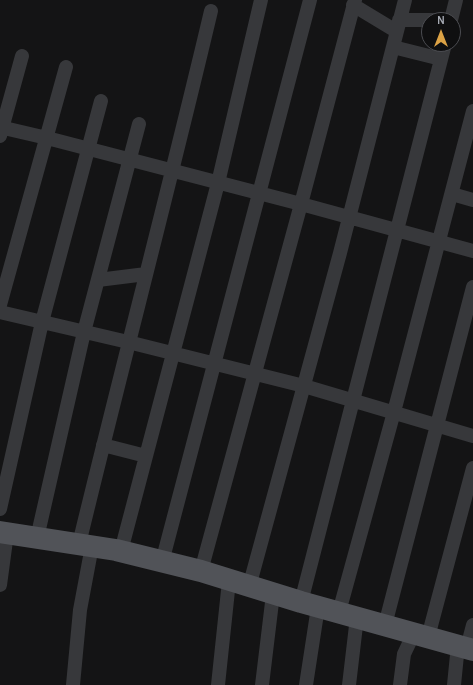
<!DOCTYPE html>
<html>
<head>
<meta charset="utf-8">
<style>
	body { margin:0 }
	#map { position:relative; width:473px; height:685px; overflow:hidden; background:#141415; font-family:Karla,sans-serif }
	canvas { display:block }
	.north { position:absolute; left:421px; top:12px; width:40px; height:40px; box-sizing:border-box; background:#0f0f10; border:1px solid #4c4d52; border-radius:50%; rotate:0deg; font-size:11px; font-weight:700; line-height:16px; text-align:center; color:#a7abb4 }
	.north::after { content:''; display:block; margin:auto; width:14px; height:18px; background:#dca245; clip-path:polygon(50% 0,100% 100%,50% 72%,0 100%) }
</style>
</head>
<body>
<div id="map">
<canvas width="473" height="685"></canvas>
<div class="north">N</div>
</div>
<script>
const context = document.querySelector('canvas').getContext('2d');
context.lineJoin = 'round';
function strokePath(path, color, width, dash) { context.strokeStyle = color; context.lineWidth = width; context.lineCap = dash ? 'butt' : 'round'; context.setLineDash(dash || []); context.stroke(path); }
const street = new Path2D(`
	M 353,5 L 396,31
	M 399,20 L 451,20
	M 451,20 L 456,0
	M 393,47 L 441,59
	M 0,127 L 47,138 L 301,204 L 473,251
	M 0,136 L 22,56
	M 452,194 L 473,200
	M 98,280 L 146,274
	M 0,305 L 66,67
	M 0,312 L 128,342 L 304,386 L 473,436
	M 103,445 L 146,456
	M 0,509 L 42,322 L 101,101
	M 37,538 L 84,332 L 139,124
	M 79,544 C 122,366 169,189 211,11
	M 121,551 L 218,183 L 261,0
	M 162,562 L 310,0
	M 201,571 L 301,204 L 355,0
	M 0,585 L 7,533
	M 249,587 L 340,253 L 405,0
	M 301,602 L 445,44
	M 339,612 L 394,412 L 473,111
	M 385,625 L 473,287
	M 428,637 L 473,468
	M 467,648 L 473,625
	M 73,685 L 80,610 L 92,546
	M 218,685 L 229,581
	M 262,685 L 273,594
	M 306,685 L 318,607
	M 349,685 L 357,617
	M 400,685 L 404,654 L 414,633
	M 454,685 L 458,645`);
const primary = new Path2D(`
	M 0,532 L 116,550 L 201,571 L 301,602 L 473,650`);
strokePath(street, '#37383b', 14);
strokePath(primary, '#515358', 22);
</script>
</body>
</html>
